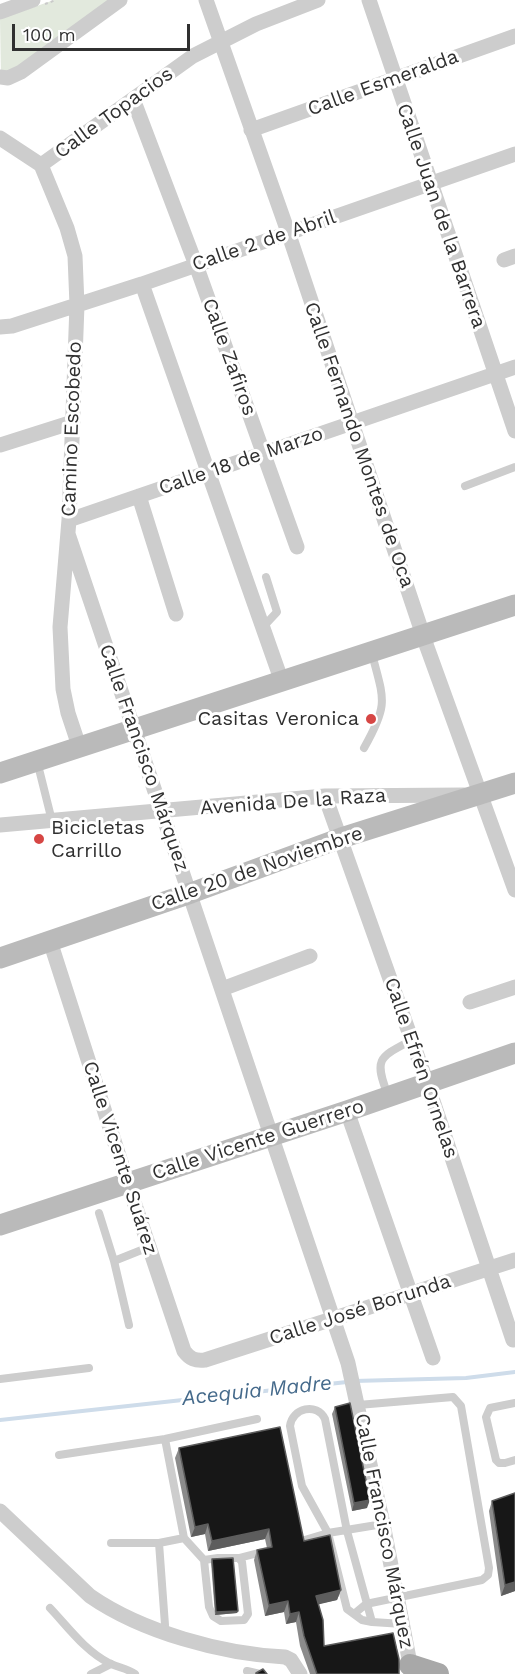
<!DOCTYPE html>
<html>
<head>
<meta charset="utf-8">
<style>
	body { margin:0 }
	#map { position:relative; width:515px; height:1674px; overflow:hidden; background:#fff; font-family:"Work Sans",sans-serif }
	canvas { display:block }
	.scale { position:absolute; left:12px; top:24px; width:178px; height:27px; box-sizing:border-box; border:3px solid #303030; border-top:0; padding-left:8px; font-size:18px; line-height:21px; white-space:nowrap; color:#303030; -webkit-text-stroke:4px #fff; paint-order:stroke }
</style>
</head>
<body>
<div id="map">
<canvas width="515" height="1674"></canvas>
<div class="scale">100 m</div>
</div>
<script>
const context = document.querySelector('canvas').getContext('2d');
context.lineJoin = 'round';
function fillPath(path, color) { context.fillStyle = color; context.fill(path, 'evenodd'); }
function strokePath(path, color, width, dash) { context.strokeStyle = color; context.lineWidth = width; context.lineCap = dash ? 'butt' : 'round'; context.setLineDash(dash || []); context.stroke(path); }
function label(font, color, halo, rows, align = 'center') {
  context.font = font + ' "Work Sans",sans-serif'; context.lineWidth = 6; context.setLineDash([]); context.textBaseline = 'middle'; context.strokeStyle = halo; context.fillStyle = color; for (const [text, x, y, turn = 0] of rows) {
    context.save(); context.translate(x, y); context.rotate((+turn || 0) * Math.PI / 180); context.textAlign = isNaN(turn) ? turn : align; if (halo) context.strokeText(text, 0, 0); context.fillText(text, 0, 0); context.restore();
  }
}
const green = new Path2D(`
	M 54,0 L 111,0 L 1,79 L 0,19 Z`);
const stream = new Path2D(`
	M 354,1381 L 466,1378 L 515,1372
	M 0,1420 L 347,1382`);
const path = new Path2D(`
	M 45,4 L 56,0`);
const service = new Path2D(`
	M 465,486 L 515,467
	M 263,627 L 277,612 L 266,577
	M 364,748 C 389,704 384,700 372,654
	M 37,761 L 52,821
	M 388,1095 C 373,1058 380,1057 412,1040
	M 99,1213 L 114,1261
	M 129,1325 L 114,1261 L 149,1247
	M 0,1379 L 89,1368
	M 515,1403 L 490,1408 L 486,1417 L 496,1460 L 499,1463 L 505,1463 L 515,1460
	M 165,1439 L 184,1538 L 204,1560 L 218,1558 L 239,1558 L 242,1562 L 248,1614 L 244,1620 L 221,1621 L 213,1616 L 209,1607 L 204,1560
	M 59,1455 L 165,1439 L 257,1419
	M 298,1542 L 328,1533 L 383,1524
	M 111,1543 L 159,1543 L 184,1538
	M 159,1543 L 165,1625 L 163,1631
	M 239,1558 L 266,1551
	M 50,1608 C 68,1627 85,1651 109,1663 C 119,1668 127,1668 135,1674
	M 354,1614 L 366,1604 L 482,1580 L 488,1575 L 489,1568 L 461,1406 L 453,1397 L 358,1405
	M 372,1622 L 347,1531 L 325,1419 C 317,1402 292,1408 290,1426 L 302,1486 L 328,1533 L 347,1609 L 362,1620 L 372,1622 L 403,1624
	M 247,1671 L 260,1674
	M 91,1674 L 111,1664`);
const minor = new Path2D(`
	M 206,0 L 288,232 L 427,647 L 515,890
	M 369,0 L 515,431
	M 0,12 L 33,0
	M 0,77 L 8,78 L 21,72 L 120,0
	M 133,99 L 196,265 L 297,547
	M 251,130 L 515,36
	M 0,138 L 41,165 L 67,228 L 75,256 L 77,305 L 69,520 L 60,627 L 63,689 L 68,713 L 79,746
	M 41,165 L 193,56 L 256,24 L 318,0
	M 504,260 L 515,256
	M 142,284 L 282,682
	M 0,327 L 12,326 L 142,284 L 515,154
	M 0,445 L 73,422
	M 139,496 L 176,614
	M 69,520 L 515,367
	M 68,534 L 348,1363 L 383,1524 L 412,1674
	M 325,796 L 427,1083 L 513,1340
	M 0,825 L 325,796 L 464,795
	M 50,941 L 128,1184 L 184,1351 C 190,1359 195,1361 205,1360 L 515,1260
	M 222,989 L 310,956
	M 470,1002 L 515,987
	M 347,1111 L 433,1358
	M 0,1511 L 90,1596 C 142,1632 222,1654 285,1657 L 291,1660 L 300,1674`);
const secondary = new Path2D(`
	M 0,773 L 515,605
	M 0,958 L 191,893 L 341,838 L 515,783
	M 0,1225 L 347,1111 L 515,1053`);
const primary = new Path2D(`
	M 410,1665 L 438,1674`);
const wall = new Path2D(`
	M 335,1407 L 367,1508 L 352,1511 L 332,1414 Z
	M 179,1448 L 304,1541 L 341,1590 L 337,1600 L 318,1604 L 324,1646 L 399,1674 L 310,1674 L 300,1646 L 296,1622 L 286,1624 L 284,1612 L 265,1616 L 254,1560 L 257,1550 L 267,1548 L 265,1539 L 208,1551 L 205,1534 L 191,1537 L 175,1458 Z
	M 515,1493 L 515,1591 L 501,1596 L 489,1511 L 492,1501 Z
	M 212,1559 L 238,1611 L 237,1613 L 215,1615 L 211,1562 Z`);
const shadedWall = new Path2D(`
	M 370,1500 L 367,1508 L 352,1511 L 354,1503 Z
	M 208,1524 L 205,1534 L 191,1537 L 195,1527 Z
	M 269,1529 L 265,1539 L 208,1551 L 212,1541 Z
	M 515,1582 L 515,1591 L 501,1596 L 505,1585 Z
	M 341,1590 L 337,1600 L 312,1606 L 316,1596 Z
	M 288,1601 L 284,1612 L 265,1616 L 269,1605 Z
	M 238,1611 L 237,1613 L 215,1615 L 216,1612 Z
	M 299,1612 L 296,1622 L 286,1624 L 290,1614 Z`);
const building = new Path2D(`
	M 350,1403 L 370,1500 L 354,1503 L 335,1407 Z
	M 280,1427 L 304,1541 L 330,1535 L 341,1590 L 316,1596 L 323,1620 L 324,1646 L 393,1633 L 399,1659 L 399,1674 L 317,1674 L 304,1636 L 299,1612 L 290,1614 L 288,1601 L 269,1605 L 257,1550 L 272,1547 L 269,1529 L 212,1541 L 208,1524 L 195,1527 L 179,1448 Z
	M 515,1493 L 515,1582 L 505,1585 L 492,1501 Z
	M 233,1558 L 238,1611 L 216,1612 L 212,1559 Z
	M 263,1669 L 267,1674 L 256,1674 L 256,1673 Z`);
const markers = [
	[371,719,6,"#d64644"],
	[39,839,6,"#d64644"]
];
const streetNames = [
	["Calle Esmeralda",383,83,-20],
	["Calle Topacios",114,113,-36],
	["Calle Juan de la Barrera",441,216,71],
	["Calle 2 de Abril",264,241,-19],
	["Calle Zafiros",229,357,70],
	["Camino Escobedo",72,429,-88],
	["Calle Fernando Montes de Oca",359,445,71],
	["Calle 18 de Marzo",241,461,-19],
	["Calle Francisco Márquez",144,758,71],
	["Avenida De la Raza",293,802,-4],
	["Calle 20 de Noviembre",257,869,-19],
	["Calle Efrén Ornelas",421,1068,71],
	["Calle Vicente Guerrero",258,1140,-18],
	["Calle Vicente Suárez",120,1158,72],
	["Calle José Borunda",360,1310,-18],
	["Calle Francisco Márquez",384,1531,79]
];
const poiNames = [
	["Casitas Veronica",359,719],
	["Bicicletas",51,828,"left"],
	["Carrillo",51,851,"left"]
];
const waterNames = [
	["Acequia Madre",257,1391,-6]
];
fillPath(green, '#e2e9dd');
strokePath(stream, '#cedcea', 4);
strokePath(path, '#cacaca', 2, [3, 3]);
strokePath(service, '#cdcdcd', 8);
strokePath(minor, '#cdcdcd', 15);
strokePath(secondary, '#bababa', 21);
strokePath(primary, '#a8a8a8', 22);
fillPath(wall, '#8b8b8b');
fillPath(shadedWall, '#5d5d5d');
fillPath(building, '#171717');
strokePath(building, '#5d5d5d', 1.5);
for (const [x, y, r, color] of markers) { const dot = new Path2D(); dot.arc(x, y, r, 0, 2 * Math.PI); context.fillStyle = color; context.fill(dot); strokePath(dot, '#fff', 2); }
label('20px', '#303030', '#fff', streetNames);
label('20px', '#303030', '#fff', poiNames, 'right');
label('italic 21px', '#456a8b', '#fff', waterNames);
</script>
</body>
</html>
